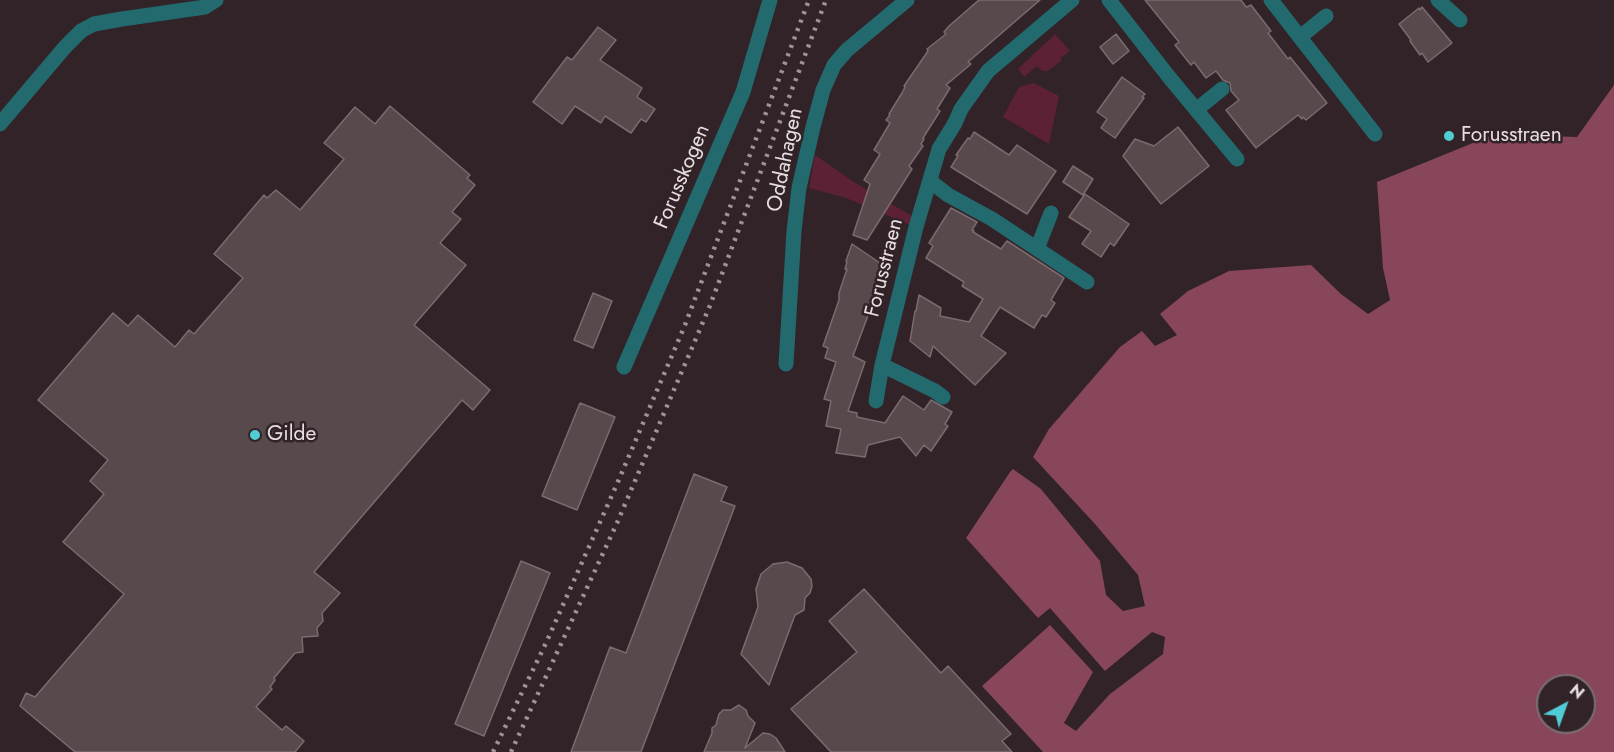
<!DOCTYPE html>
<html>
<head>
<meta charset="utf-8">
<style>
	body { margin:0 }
	#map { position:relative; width:1614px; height:752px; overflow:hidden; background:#312327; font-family:Jost,sans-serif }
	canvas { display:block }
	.north { position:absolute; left:1536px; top:674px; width:60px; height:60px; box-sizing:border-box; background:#312327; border:2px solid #7a6e71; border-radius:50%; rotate:41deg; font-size:16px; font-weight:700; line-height:24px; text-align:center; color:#e7dee0 }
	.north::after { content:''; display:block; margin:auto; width:21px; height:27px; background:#51ccd5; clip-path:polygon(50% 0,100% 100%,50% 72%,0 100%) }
</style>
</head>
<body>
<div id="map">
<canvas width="1614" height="752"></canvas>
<div class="north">N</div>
</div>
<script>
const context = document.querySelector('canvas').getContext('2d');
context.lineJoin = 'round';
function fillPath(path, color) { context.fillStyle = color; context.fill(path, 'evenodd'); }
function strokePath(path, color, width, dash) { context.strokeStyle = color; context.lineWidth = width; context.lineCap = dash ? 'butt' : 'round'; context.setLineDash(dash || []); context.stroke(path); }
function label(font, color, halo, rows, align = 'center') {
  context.font = font + ' Jost,sans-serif'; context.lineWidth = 5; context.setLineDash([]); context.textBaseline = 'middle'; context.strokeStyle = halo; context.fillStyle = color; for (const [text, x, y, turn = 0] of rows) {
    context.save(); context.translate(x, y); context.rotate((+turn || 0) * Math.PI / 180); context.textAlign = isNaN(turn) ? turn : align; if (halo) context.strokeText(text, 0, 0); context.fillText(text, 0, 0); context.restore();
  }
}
const green = new Path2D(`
	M 1055,34 L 1070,51 L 1062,57 L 1061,56 L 1061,61 L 1048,71 L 1042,71 L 1037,66 L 1024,77 L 1018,69 Z
	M 1034,83 L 1059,96 L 1049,144 L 1003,117 L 1019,87 Z
	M 815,155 L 854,182 L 912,216 L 910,225 L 846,198 L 809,188 Z`);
const water = new Path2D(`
	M 1614,85 L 1614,752 L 1043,752 L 982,686 L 1050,625 L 1093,672 L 1064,723 L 1076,731 L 1110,694 L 1163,654 L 1165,637 L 1152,632 L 1105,671 L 1050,608 L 1038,618 L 966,538 L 1010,472 L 1013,469 L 1041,489 L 1100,561 L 1106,595 L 1123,611 L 1145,606 L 1138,575 L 1095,524 L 1033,457 L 1049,429 L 1120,347 L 1142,331 L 1155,346 L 1177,335 L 1160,314 L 1188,291 L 1229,271 L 1311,265 L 1341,294 L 1368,314 L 1390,300 L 1383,268 L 1377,182 L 1495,134 L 1577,137 ZM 1548,686 L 1584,686 L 1584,722 L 1548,722 Z`);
const building = new Path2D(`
	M 979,0 L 1040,0 L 968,62 L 971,64 L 946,85 L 950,88 L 937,109 L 940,111 L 923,138 L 924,139 L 921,144 L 923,146 L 909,166 L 912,169 L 867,240 L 853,235 L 870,184 L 864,180 L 880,154 L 874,150 L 890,123 L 886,120 L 890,115 L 889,114 L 902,93 L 905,87 L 904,86 L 928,51 L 927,49 L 946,34 L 944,32 L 949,26 Z
	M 1145,0 L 1241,0 L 1246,7 L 1247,7 L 1251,5 L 1271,31 L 1268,33 L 1288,59 L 1290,57 L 1327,103 L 1306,120 L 1303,117 L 1302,119 L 1298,115 L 1256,148 L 1226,110 L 1239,100 L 1231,91 L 1230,83 L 1223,80 L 1216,71 L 1206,78 L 1194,62 L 1191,65 L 1175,45 L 1179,42 Z
	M 1422,7 L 1452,43 L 1428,62 L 1422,53 L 1420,55 L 1410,41 L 1411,40 L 1399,24 L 1419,8 L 1420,10 Z
	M 598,27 L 616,40 L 600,60 L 642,88 L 637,97 L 655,109 L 646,122 L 641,119 L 631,133 L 605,116 L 601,123 L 575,106 L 562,124 L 533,102 L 567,57 L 572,60 Z
	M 1116,34 L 1129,51 L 1113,64 L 1100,47 Z
	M 1122,77 L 1145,94 L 1142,97 L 1144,98 L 1115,138 L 1101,128 L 1107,119 L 1097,112 Z
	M 390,106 L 470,175 L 467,178 L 475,185 L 452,212 L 461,219 L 440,243 L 466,265 L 414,325 L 490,390 L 473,410 L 462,400 L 314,572 L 340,593 L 322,613 L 323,621 L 317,628 L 318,636 L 302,637 L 303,652 L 295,653 L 274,678 L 275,680 L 270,687 L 272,689 L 256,707 L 282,730 L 286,726 L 304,741 L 295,752 L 75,752 L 20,706 L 26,693 L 35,697 L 124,594 L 63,542 L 104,494 L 90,481 L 108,460 L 38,400 L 113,313 L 128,326 L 138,315 L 175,347 L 189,330 L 194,334 L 243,278 L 214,254 L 264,195 L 267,198 L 276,190 L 300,210 L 344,159 L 324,143 L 355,107 L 375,124 Z
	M 1178,127 L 1209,166 L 1161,204 L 1123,156 L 1135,139 L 1154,146 Z
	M 974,132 L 1009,155 L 1017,145 L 1056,171 L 1027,214 L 951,167 L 958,156 L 956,155 L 968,138 L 970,139 Z
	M 1073,166 L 1093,179 L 1083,195 L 1063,182 Z
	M 1085,194 L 1129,224 L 1114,246 L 1110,243 L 1101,257 L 1082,244 L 1091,231 L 1069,217 Z
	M 951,208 L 977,222 L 972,230 L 974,231 L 973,232 L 1001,249 L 1007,241 L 1064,278 L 1051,300 L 1055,303 L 1046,317 L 1042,315 L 1034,328 L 1000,307 L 981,336 L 1006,353 L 975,385 L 933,346 L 930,357 L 910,341 L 915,311 L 916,311 L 919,295 L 941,308 L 940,316 L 969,322 L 983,299 L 962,286 L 964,282 L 926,258 L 933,246 L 929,243 Z
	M 852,244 L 886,267 L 853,356 L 865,362 L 848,411 L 857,413 L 857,417 L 885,423 L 903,396 L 924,410 L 931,400 L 952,412 L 945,424 L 948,426 L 931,451 L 924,445 L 916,456 L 900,437 L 868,445 L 865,457 L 836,453 L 841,429 L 826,426 L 831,401 L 824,399 L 836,362 L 825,358 L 828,348 L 823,346 L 839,300 L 839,293 L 847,269 L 845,269 L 847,262 L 846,261 Z
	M 593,293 L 612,301 L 593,348 L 574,340 Z
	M 580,403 L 615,417 L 577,510 L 542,496 Z
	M 694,474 L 727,487 L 721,501 L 735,506 L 641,752 L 571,752 L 610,647 L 626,653 Z
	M 521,561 L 550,573 L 484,736 L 455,724 Z
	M 787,562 L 802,568 L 811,579 L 812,586 L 810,593 L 805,598 L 804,610 L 795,615 L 769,685 L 741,654 L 758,607 L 756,589 L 761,574 L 773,564 Z
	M 864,589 L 941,673 L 948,666 L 1011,734 L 1002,741 L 1012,752 L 831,752 L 791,709 L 857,652 L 829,621 Z
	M 739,705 L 746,710 L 748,716 L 755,723 L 745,748 L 763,733 L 770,734 L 776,738 L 785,752 L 704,752 L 712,733 L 712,728 L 716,725 L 719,714 L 723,710 L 731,710 Z`);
const minor = new Path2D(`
	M 1109,0 L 1169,77 L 1237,159
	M 1271,0 L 1375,134
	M 1438,0 L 1460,20
	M 1300,37 L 1326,16
	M 1196,110 L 1222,89
	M 0,124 L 65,47 L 81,31 L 94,24 L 122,19 L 205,7 L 216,0
	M 930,181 L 948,195 L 992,219 L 1087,282
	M 1037,249 L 1051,213
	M 786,364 L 794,231 L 799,188 L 813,127 L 823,90 L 834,65 L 847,50 L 907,0
	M 882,365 L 935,391 L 943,397
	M 624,367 L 743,92 L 770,0
	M 876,401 L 882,365 L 916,227 L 939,149 L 955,123 L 961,109 L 988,71 L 1072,0`);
const rail = new Path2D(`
	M 493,752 L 546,643 L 617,484 L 685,325 L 809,0
	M 511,752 L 617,523 L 709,308 L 826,0`);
const markers = [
	[1449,136,6,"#51ccd5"],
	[255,435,6,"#51ccd5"]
];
const poiNames = [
	["Forusstraen",1461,136],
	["Gilde",267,435]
];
const streetNames = [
	["Oddahagen",786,160,-78],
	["Forusskogen",683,177,-67],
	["Forusstraen",885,268,-76]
];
fillPath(green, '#5c2135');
fillPath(water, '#88465a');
fillPath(building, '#58494d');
strokePath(building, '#7b6b6f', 1.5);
strokePath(minor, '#236a6f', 15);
strokePath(rail, '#9e9396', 4.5, [3, 6]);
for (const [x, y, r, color] of markers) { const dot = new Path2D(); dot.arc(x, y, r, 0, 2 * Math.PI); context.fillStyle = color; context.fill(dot); strokePath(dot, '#312327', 2); }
label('21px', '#e7dee0', '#312327', poiNames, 'left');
label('21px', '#e7dee0', '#312327', streetNames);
</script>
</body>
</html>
